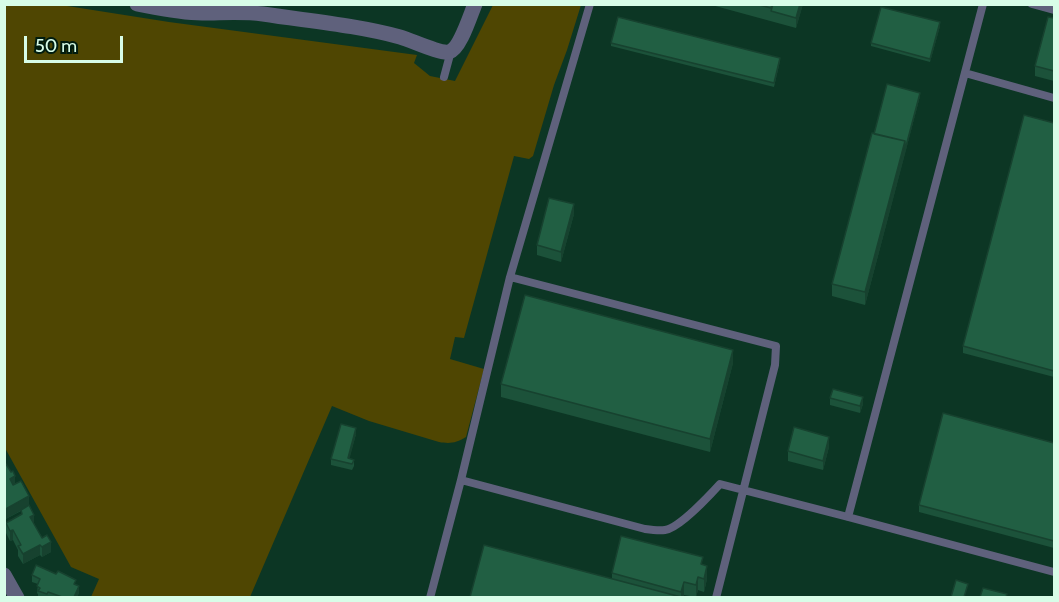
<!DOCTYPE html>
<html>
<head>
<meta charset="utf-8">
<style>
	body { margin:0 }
	#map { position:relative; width:1059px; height:602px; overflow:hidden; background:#0c3624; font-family:Cabin,sans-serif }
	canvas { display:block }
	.frame { position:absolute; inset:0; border:6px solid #d8fde8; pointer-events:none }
	.scale { position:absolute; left:24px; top:36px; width:99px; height:27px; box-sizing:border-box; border:3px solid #d8fde8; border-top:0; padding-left:8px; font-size:18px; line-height:21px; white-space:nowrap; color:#d8fde8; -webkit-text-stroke:4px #001c0f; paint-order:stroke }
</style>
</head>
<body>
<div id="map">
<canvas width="1059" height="602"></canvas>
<div class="frame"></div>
<div class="scale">50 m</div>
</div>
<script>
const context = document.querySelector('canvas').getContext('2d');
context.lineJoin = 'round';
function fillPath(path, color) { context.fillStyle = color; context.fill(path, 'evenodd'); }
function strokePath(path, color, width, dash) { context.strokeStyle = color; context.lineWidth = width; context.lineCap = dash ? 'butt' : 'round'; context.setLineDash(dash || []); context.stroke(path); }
const green = new Path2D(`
	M 4,5 L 61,5 L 169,22 L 417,55 L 414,63 L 430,76 L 455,81 L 493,5 L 581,5 L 567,50 L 554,85 L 533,156 L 529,159 L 514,156 L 464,338 L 455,337 L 450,359 L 484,369 L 466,437 C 456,443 450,444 439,442 L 369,421 L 332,406 L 250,597 L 91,597 L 99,579 L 71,567 L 5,448 Z`);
const lane = new Path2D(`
	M 1032,4 L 1054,10
	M 965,73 L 1054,98
	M 444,77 L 451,51
	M 510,277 L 776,346 L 775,365 L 716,598
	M 461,480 L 645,529 C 652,530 659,531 665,530 C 679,528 710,495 720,484 L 848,517 L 1054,572
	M 848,517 L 983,4
	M 430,598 L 461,480 L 510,277 L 590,4`);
const street = new Path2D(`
	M 137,4 C 158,8 180,13 202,13 C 222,13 242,11 263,14 C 308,21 356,25 400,37 C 411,40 440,54 449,52 C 460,49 470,16 475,4
	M 4,575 L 17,598`);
const wall = new Path2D(`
	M 708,4 L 803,4 L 796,28 Z
	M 1054,18 L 1054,81 L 1035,76 L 1035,66 Z
	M 940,26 L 930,62 L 871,46 L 871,43 Z
	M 611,43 L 780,61 L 774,87 L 611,46 Z
	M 920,96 L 865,305 L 832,296 L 832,284 L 874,134 Z
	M 1054,123 L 1054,377 L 963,353 L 963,346 Z
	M 574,214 L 561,262 L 537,255 L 537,245 Z
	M 733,363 L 710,452 L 501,397 L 501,384 Z
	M 830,398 L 863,404 L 860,413 L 830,405 Z
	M 356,434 L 349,459 L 354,460 L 354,466 L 352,470 L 331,465 L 331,459 Z
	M 1054,443 L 1054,548 L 919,512 L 919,505 Z
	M 829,447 L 823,470 L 788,461 L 788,451 Z
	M 4,465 L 29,505 L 34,524 L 51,552 L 42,557 L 40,555 L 23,564 L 18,556 L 18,550 L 13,540 L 10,541 L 6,533 L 6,523 L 21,515 L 21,511 L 4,520 Z
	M 703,565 L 707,579 L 704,592 L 698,590 L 696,597 L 684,595 L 683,597 L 470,597 L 612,579 L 612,573 Z
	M 32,575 L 76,585 L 79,593 L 77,597 L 38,597 L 38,594 L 37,593 L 38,584 L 32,582 Z`);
const shadedWall = new Path2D(`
	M 800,4 L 803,4 L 796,28 L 796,18 Z
	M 940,22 L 940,26 L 930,62 L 930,59 Z
	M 920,93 L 920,96 L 905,154 L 905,150 Z
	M 905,141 L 905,154 L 865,305 L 865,292 Z
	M 574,204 L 574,214 L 561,262 L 561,252 Z
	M 733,350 L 733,363 L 710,452 L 710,439 Z
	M 863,397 L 863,404 L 860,413 L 860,406 Z
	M 356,428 L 356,434 L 348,465 L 348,458 Z
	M 829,437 L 829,447 L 823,470 L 823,461 Z
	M 15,476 L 15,485 L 10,489 L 10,479 Z
	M 29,496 L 29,506 L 4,520 L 4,510 Z
	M 34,515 L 34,525 L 30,517 Z
	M 13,530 L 13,540 L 10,541 L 10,531 Z
	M 51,542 L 51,552 L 42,557 L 42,547 Z
	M 40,545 L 40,555 L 23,564 L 23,554 Z
	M 707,566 L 707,579 L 704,592 L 704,579 Z
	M 698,577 L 698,590 L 696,597 L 696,585 Z
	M 684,582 L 684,595 L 683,597 L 681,597 L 681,592 Z
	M 79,586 L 79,593 L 77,597 L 74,597 Z`);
const building = new Path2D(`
	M 756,4 L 772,4 L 771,8 Z
	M 773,4 L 800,4 L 796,18 L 771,11 Z
	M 881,7 L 940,22 L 930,59 L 871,43 Z
	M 618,17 L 780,58 L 774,83 L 611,43 Z
	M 1048,17 L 1054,18 L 1054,71 L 1035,66 Z
	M 887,84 L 920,93 L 905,150 L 905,141 L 874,134 Z
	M 1024,115 L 1054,123 L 1054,371 L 963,346 Z
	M 872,133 L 905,141 L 865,292 L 832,284 Z
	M 549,198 L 574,204 L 561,252 L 537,245 Z
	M 525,295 L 733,350 L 710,439 L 501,384 Z
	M 833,389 L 863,397 L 860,406 L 830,398 Z
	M 943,413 L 1054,443 L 1054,541 L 919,505 Z
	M 341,424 L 356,428 L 348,458 L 354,460 L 352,464 L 331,459 Z
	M 794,427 L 829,437 L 823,461 L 788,451 Z
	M 6,464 L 11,472 L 13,471 L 15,476 L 10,479 L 13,485 L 21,481 L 29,496 L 4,510 L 4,465 Z
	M 29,505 L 34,515 L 30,517 L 42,538 L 47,535 L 51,542 L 42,547 L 40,545 L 23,554 L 18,546 L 21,545 L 13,530 L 10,531 L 6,523 L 22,514 L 21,510 Z
	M 621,536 L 703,557 L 701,564 L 707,566 L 704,579 L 698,577 L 696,585 L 684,582 L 681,592 L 612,573 Z
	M 484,545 L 681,597 L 470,597 Z
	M 36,565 L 56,574 L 58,571 L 76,580 L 74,584 L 79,586 L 74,597 L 62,597 L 48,592 L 47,594 L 38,591 L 40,588 L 37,586 L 40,579 L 32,575 Z
	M 956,580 L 968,584 L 964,597 L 951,597 Z
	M 983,588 L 1007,594 L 1006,597 L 980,597 Z`);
fillPath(green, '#4f4602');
strokePath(lane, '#5f617c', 8);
strokePath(street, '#5f617c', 15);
fillPath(wall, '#1c523a');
fillPath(shadedWall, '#17422f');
fillPath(building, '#215f43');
strokePath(building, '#17422f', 1.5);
</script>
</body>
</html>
